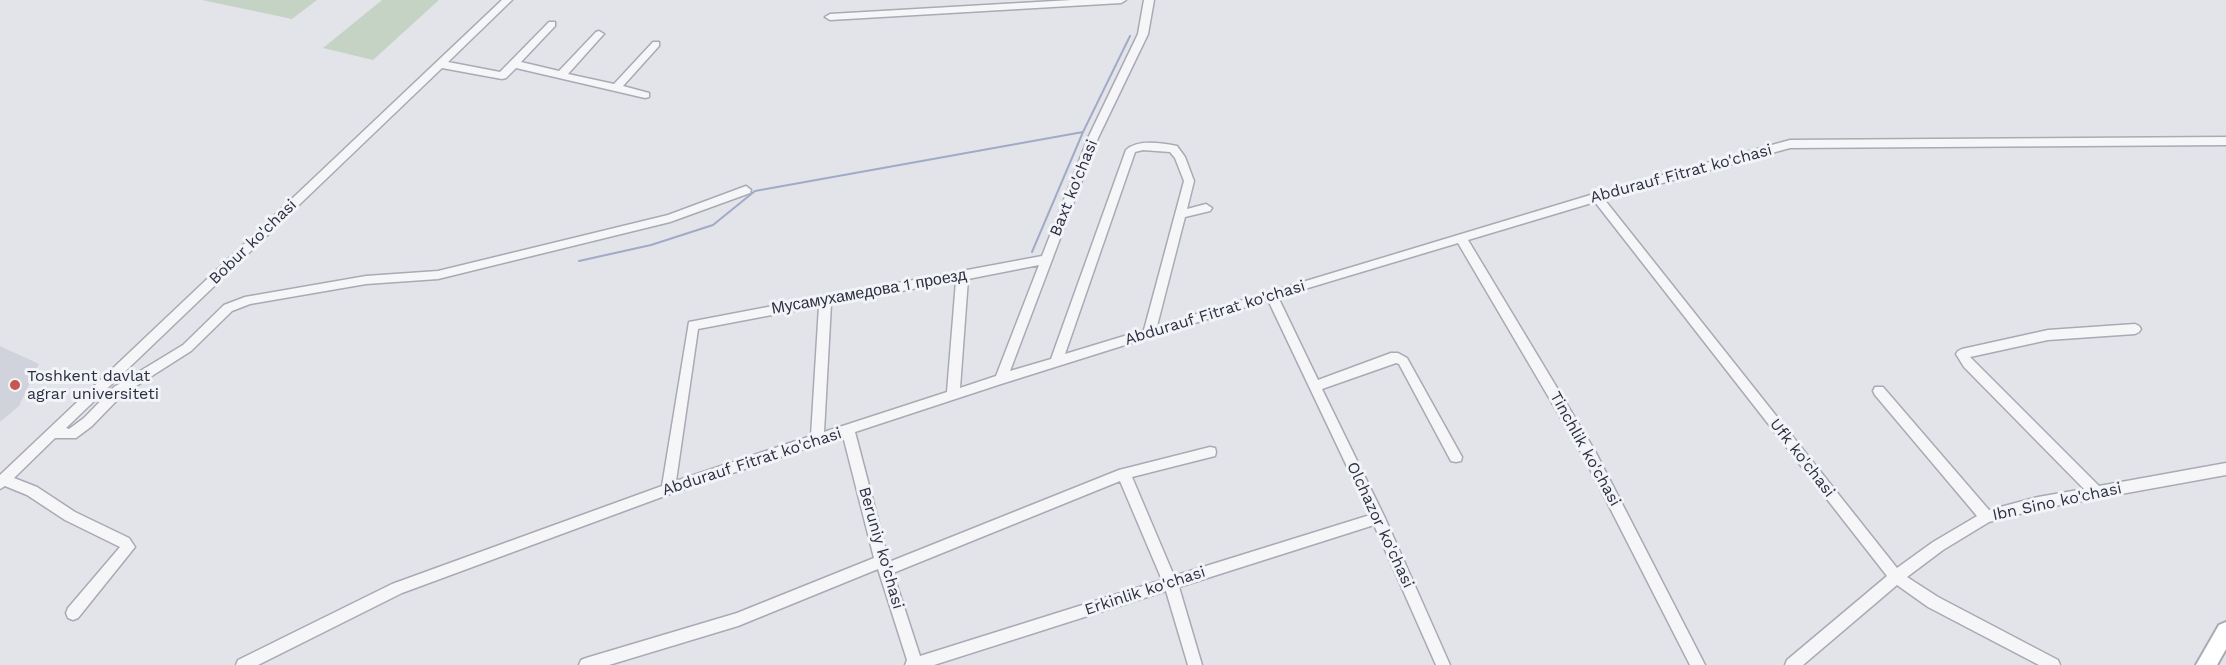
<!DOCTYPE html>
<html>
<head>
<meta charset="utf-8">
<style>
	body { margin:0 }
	canvas { display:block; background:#e3e4ea }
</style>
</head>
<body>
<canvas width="2226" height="665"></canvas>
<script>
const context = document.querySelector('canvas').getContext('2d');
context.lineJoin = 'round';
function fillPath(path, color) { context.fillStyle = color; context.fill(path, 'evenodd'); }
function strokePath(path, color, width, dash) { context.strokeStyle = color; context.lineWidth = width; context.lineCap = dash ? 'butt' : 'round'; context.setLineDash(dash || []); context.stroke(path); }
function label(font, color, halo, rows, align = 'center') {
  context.font = font + ' "Work Sans",sans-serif'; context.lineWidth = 6; context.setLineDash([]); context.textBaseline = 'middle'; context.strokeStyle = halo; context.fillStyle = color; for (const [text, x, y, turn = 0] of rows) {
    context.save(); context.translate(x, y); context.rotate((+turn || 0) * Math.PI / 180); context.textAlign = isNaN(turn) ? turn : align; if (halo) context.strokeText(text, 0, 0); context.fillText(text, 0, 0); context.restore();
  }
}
const built = new Path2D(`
	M 0,346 L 39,364 L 19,406 L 0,422 Z`);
const green = new Path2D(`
	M 202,0 L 317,0 L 292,19 Z
	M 382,0 L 439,0 L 373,60 L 323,48 Z`);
const stream = new Path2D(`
	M 1032,252 L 1083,132 L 1130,36
	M 579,261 L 651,245 L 713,225 L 755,191 L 1083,132`);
const minor = new Path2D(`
	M 502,0 L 512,0 L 448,62 L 500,72 L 549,22 L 555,22 L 555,26 L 521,62 L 559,71 L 596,32 L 599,31 L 604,34 L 602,36 L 568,74 L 614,84 L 653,42 L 659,42 L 659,46 L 623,86 L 649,93 L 649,97 L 645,98 L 516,68 L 506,78 L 502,79 L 442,68 L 66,428 L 69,429 L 84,418 L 114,387 L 183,345 L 224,305 L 245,297 L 366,276 L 438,271 L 668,215 L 746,186 L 751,190 L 750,193 L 670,222 L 438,279 L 366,284 L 250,304 L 232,311 L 191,351 L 122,395 L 92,426 L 76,438 L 55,438 L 14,478 L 37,487 L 75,512 L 129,538 L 135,547 L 78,618 L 73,620 L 68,618 L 66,613 L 68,608 L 120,547 L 65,520 L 27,495 L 5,486 L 0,489 L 0,475 Z
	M 1072,0 L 1126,0 L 1121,3 L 830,20 L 825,17 L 830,14 Z
	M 1144,0 L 1154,0 L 1148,34 L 1098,138 L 1010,371 L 1051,359 L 1126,150 C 1138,139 1161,143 1177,146 L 1185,157 L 1194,181 L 1187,209 L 1206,204 L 1212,208 L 1210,211 L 1185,217 L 1157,326 L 1597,193 L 1790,140 L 2226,137 L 2226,145 L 1790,148 L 1604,199 L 1897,568 L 1933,542 L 1977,516 L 1875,395 L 1873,391 L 1875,387 L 1883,387 L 1989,510 L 2038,497 L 2084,489 L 1964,367 L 1956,354 L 1958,351 L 1962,349 L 2048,330 L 2135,324 L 2139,326 L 2141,329 L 2139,332 L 2135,334 L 2048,340 L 1970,357 L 2099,486 L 2226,463 L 2226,475 L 2038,509 L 1989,522 L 1943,550 L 1907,577 L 1938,597 L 2058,660 L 2060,665 L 2039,665 L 1928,607 L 1897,585 L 1803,665 L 1785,665 L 1787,660 L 1887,576 L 1595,202 L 1468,240 L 1595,451 L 1705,665 L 1690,665 L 1585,459 L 1458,243 L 1278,297 L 1318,380 L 1391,353 L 1398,353 L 1407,358 L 1462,457 L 1461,461 L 1456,462 L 1451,461 L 1399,364 L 1396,363 L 1322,389 L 1385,518 L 1450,665 L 1436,665 L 1374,525 L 1179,587 L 1202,665 L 1188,665 L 1166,591 L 934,665 L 905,665 L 907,660 L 878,569 L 738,626 L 609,665 L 579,665 L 581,660 L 586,658 L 737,613 L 874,558 L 843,436 L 670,494 L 402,593 L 258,665 L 236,665 L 238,660 L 392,584 L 662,486 L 689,322 L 820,297 L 825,295 L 828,296 L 1042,256 L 1088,138 L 1138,34 ZM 1143,150 L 1170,152 L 1175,158 L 1184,181 L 1144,330 L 1065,354 L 1135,152 ZM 1039,265 L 996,376 L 960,388 L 968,279 ZM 956,281 L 947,392 L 824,432 L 831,304 ZM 1268,300 L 1370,515 L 1174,576 L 1132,477 L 1215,456 L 1216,452 L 1215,448 L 1210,447 L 1119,470 L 889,562 L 855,432 L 1001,384 ZM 819,306 L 811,436 L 676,481 L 698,329 ZM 1120,481 L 1162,580 L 920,656 L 893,573 Z`);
const secondary = new Path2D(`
	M 2226,622 L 2226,649 L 2217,665 L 2196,665 L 2219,625 Z`);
const markers = [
	[15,385,6,"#c55952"]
];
const streetNames = [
	["Abdurauf Fitrat ko'chasi",1681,174,-15],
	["Baxt ko'chasi",1074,188,-68],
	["Bobur ko'chasi",253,242,-44],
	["Мусамухамедова 1 проезд",869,292,-10],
	["Abdurauf Fitrat ko'chasi",1215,313,-17],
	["Tinchlik ko'chasi",1585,449,61],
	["Ufk ko'chasi",1802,458,52],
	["Abdurauf Fitrat ko'chasi",752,462,-18],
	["Ibn Sino ko'chasi",2057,502,-12],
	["Olchazor ko'chasi",1380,525,65],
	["Beruniy ko'chasi",881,548,74],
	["Erkinlik ko'chasi",1145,591,-18]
];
const poiNames = [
	["Toshkent davlat",27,376],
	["agrar universiteti",27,394]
];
fillPath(built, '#d1d3dc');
fillPath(green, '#c5d3c5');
strokePath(stream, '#a1abc7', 2);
strokePath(minor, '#a8aab4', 3);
strokePath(secondary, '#a8aab4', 4);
fillPath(minor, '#f6f6f9');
fillPath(secondary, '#fff');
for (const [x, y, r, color] of markers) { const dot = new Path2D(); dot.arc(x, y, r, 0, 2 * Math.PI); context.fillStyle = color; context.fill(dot); strokePath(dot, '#f3f4f8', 2); }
label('16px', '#2c2f41', '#f3f4f8', streetNames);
label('16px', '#2c2f41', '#f3f4f8', poiNames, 'left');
</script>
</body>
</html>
